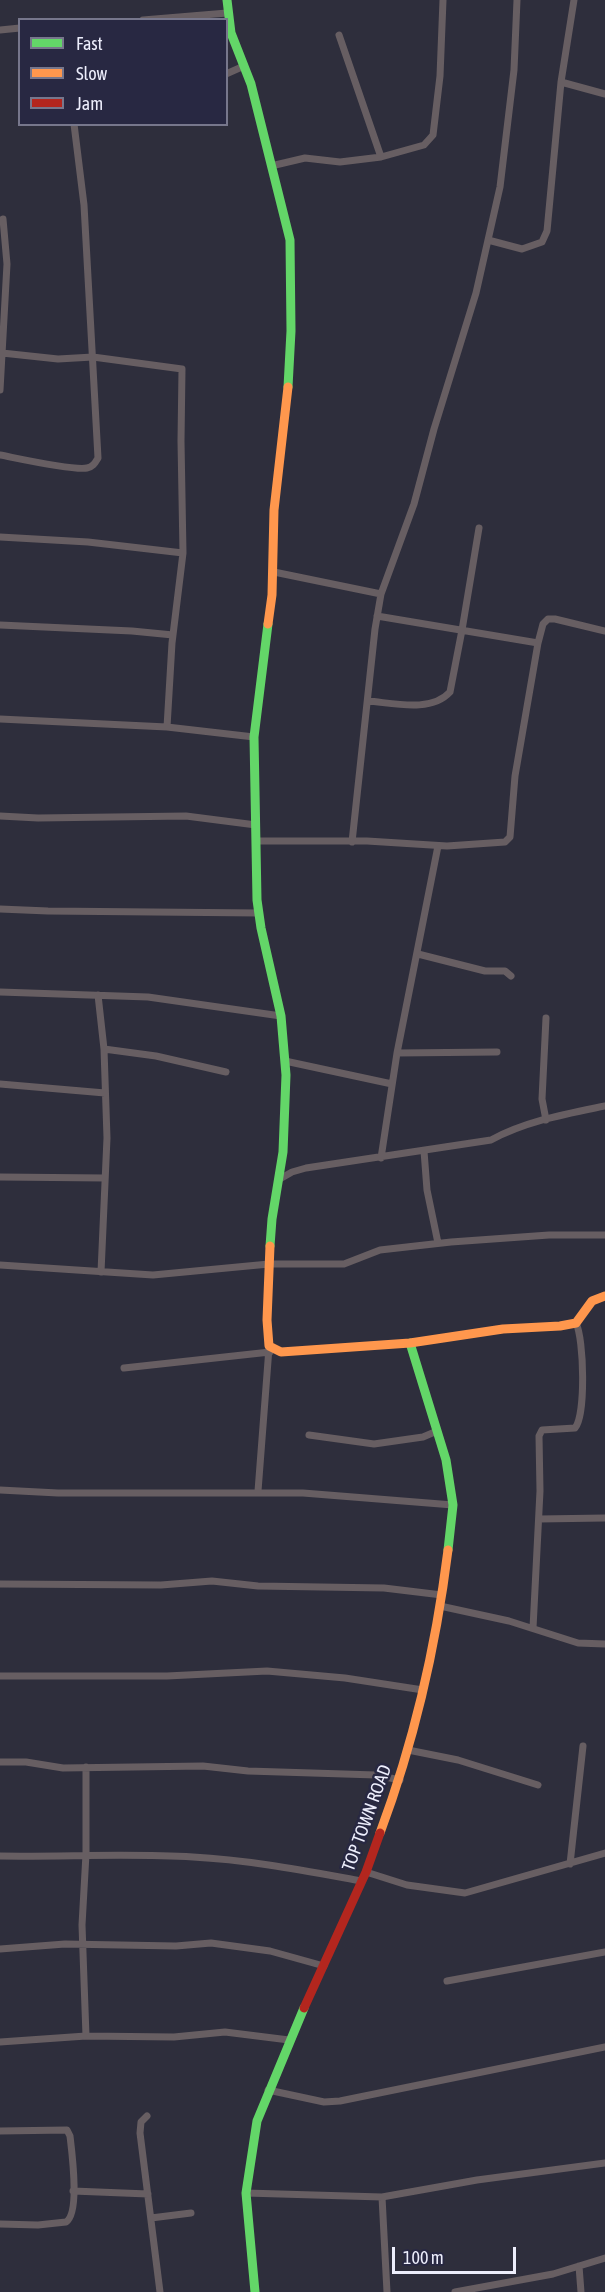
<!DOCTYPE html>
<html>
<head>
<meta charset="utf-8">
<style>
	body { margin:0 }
	#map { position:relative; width:605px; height:2292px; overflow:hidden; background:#2e2e3c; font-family:"Asap Condensed",sans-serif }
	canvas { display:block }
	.legend { position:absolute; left:18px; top:18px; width:210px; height:108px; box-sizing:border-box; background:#282842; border:2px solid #77778c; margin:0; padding:8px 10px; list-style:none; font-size:18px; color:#edeefc }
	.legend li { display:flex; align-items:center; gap:12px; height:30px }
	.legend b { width:30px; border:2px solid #77778c }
	.scale { position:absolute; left:392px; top:2247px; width:124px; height:27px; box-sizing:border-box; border:3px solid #edeefc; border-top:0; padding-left:8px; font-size:18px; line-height:21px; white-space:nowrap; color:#edeefc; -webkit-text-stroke:4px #282842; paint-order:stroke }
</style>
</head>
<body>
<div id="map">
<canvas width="605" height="2292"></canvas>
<ul class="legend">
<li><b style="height:8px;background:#63d668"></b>Fast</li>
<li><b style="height:8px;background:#ff974d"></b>Slow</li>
<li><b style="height:8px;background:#b3261e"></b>Jam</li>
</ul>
<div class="scale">100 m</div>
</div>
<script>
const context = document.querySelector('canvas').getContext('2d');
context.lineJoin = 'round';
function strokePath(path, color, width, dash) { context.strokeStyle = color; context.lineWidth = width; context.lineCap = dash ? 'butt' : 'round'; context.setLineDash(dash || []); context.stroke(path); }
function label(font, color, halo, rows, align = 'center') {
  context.font = font + ' "Asap Condensed",sans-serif'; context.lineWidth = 5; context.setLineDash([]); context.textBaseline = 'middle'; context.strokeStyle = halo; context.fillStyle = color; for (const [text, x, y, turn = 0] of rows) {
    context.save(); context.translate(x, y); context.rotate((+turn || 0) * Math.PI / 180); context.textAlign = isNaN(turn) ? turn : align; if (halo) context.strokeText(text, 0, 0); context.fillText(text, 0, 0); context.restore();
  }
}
const street = new Path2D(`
	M 574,0 L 561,82 L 605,94
	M 143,20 L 227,13
	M 0,30 L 20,28
	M 339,35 L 381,157
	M 226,74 L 244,66
	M 271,166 L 305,158 L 340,162 L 381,157 L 424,145 L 433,135 L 440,76 L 443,0
	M 488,240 L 522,249 L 542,242 L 547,231 L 561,82
	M 2,353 L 58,359 L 93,357 L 182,369 L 181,441 L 183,553 L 172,643 L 167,727
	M 0,390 L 7,264 L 3,219
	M 0,455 C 16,458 74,471 87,468 C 93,467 95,463 98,458 L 84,205 L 74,124
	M 0,537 L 88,542 L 183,553
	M 274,572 L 381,594
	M 377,616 L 538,643
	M 0,625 L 132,631 L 173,635
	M 368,701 C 393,703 431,713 450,692 L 462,630 L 479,528
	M 0,719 L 167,727 L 254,737
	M 0,816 L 38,818 L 186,816 L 256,825
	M 256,841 L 367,841 L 447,846 L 505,842 L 510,837 L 515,776 L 538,643 L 543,624 L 548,619 L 555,619 L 605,631
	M 352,842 L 375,629 L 381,594 L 414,504 L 434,429 L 476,293 L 500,187 L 514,70 L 517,0
	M 0,909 L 48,911 L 259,913
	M 418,954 L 485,971 L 505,971 L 511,976
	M 0,992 L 148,997 L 281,1016
	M 98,995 L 104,1049 L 107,1138 L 101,1272
	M 104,1049 L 156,1056 L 226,1072
	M 397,1053 L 497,1052
	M 285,1061 L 392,1084
	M 0,1084 L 105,1093
	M 546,1120 L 542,1099 L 546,1018
	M 424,1151 L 427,1190 L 438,1243
	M 381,1158 L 397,1053 L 438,846
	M 0,1177 L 105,1178
	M 278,1180 L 292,1172 L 306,1168 L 491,1140 C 526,1121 566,1114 605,1106
	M 0,1265 L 153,1275 L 269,1264 L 344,1264 L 380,1250 L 451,1242 L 549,1235 L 605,1235
	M 124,1368 L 270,1352
	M 309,1435 L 374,1444 L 423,1437 L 437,1431
	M 0,1490 L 58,1493 L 303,1493 L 453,1505
	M 258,1491 L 269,1348
	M 539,1519 L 605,1518
	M 0,1584 L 161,1585 L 212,1581 L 258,1586 L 384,1588 L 442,1595
	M 440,1606 L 509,1621 L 578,1643 L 605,1644
	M 533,1628 L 540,1491 L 539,1436 L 542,1430 L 575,1428 C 586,1415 584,1339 576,1323
	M 0,1676 L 167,1676 L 267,1671 L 345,1678 L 423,1690
	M 408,1750 L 458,1760 L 538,1785
	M 0,1762 L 26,1762 L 63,1768 L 203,1766 L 248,1771 L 376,1775 L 400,1780
	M 0,1856 C 64,1857 129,1853 193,1857 C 250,1860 306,1871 362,1881
	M 570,1864 L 583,1746
	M 366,1872 L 407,1885 L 465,1893 L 605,1853
	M 0,1949 L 65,1944 L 176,1946 L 211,1943 L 270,1951 L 324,1966
	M 447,1981 L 605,1952
	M 86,2036 L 82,1925 L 86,1854 L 86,1767
	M 0,2042 L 86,2036 L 174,2037 L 225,2032 L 289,2040
	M 268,2090 L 324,2102 L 340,2101 L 605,2047
	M 147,2116 L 141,2122 L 140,2133 L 160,2292
	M 0,2131 L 67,2130 L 70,2136 C 72,2153 80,2213 66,2222 L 38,2225 L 0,2224
	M 73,2191 L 148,2194
	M 246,2193 L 382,2197 L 477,2180 L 605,2163
	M 382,2197 L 387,2292
	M 151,2218 L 191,2213
	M 579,2266 L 581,2292
	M 455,2292 L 553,2274 L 605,2258`);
const fast = new Path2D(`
	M 227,0 L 231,33 L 251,84 L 290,240 L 291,331 L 288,387
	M 268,624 L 254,737 L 257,900 L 261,928 L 281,1016 L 286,1075 L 283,1152 L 272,1219 L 270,1246
	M 410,1343 L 446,1460 L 453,1505 L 448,1550
	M 255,2292 L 246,2193 L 257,2121 L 304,2008`);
const slow = new Path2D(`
	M 268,624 L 272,595 L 274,510 L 288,387
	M 270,1246 L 267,1320 L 269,1346 L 281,1352 L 410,1343 L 503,1329 L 560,1326 L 576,1323 L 592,1301 L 605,1296
	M 380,1833 C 414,1742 436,1646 448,1550`);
const jam = new Path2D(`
	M 304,2008 L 366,1872 L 380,1833`);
const streetNames = [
	["TOP TOWN ROAD",367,1818,-70]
];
strokePath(street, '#675e62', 7);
strokePath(fast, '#63d668', 9);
strokePath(slow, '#ff974d', 9);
strokePath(jam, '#b3261e', 9);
label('18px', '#edeefc', '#282842', streetNames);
</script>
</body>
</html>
